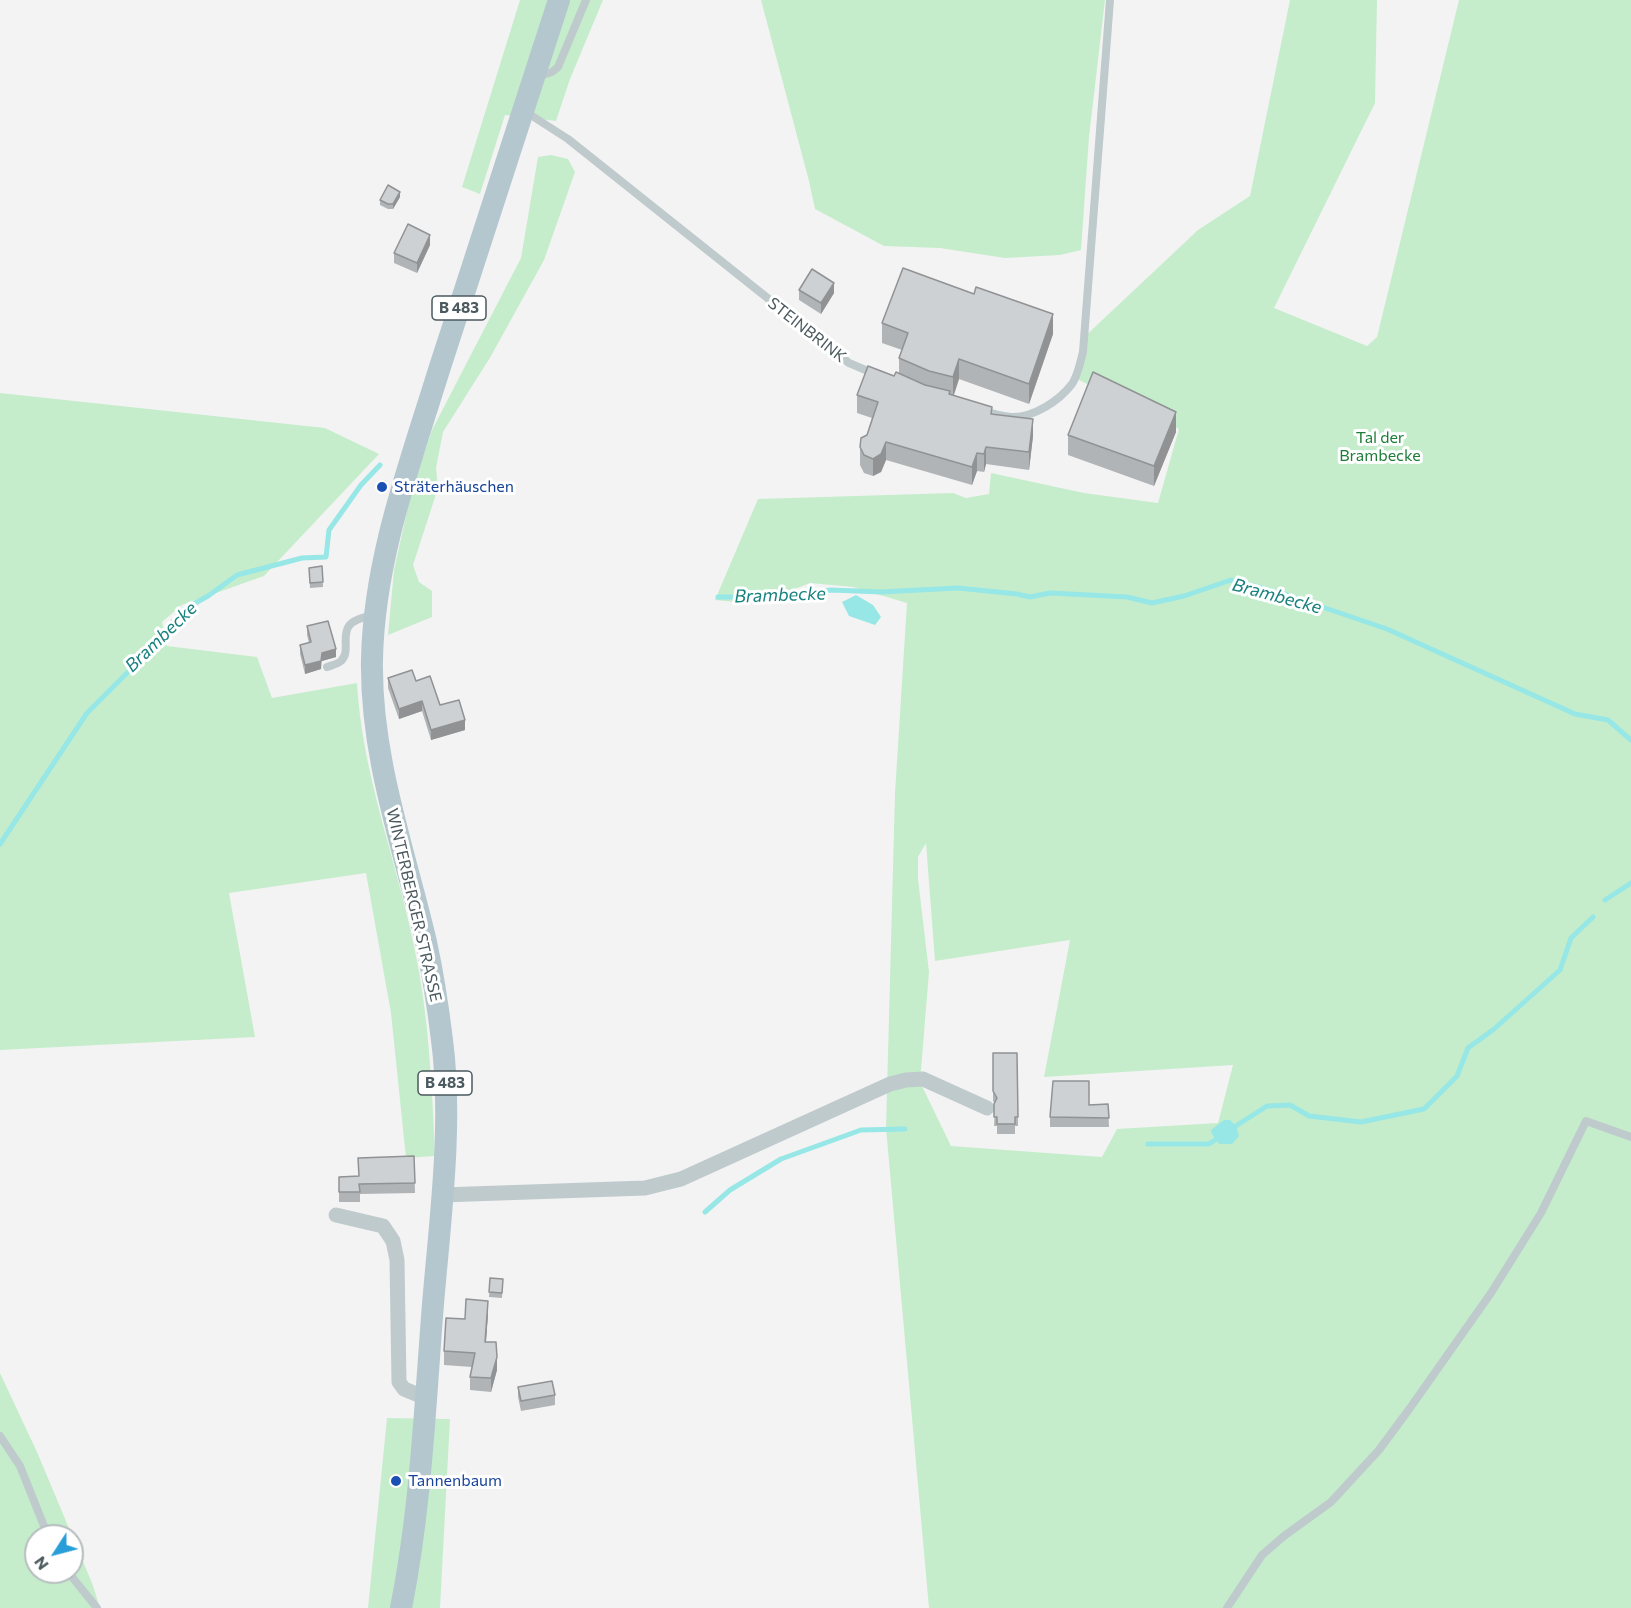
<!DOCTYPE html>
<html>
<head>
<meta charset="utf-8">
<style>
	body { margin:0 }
	#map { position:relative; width:1631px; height:1608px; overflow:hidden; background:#f4f3f3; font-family:Commissioner,sans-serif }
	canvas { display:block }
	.north { position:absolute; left:24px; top:1524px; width:60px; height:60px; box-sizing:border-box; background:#fff; border:2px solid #b7bdbf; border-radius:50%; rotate:234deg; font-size:16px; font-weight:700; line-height:24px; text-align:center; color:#4b5a5f }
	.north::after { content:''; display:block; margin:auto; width:21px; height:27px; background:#289ed9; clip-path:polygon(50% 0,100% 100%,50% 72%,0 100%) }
</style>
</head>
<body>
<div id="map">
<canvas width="1631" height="1608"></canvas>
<div class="north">N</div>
</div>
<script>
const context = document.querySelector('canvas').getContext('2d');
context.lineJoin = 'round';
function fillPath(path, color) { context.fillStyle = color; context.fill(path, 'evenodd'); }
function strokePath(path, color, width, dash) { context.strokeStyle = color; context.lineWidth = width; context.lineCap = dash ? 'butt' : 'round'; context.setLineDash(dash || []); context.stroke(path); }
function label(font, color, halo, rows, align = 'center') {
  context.font = font + ' Commissioner,sans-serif'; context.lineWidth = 6; context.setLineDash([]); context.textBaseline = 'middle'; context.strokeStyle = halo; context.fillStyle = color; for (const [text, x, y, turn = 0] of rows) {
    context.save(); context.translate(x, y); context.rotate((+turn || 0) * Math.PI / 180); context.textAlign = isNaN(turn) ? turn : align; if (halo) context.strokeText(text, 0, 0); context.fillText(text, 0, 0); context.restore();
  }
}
const green = new Path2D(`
	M 520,0 L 603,0 L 570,79 L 556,121 L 505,115 L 480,194 L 462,187 Z
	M 761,0 L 1105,0 L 1089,137 L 1081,250 L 1060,255 L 1005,258 L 940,248 L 884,246 L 815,209 L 809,181 Z
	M 1290,0 L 1377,0 L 1375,103 L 1274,308 L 1367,346 L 1377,337 L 1459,0 L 1631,0 L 1631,1608 L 929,1608 L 886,1128 L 895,793 L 907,603 L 853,587 L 810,583 L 756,604 L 715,600 L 758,499 L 953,493 L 966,498 L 989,494 L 991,473 L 1084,493 L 1158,503 L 1179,429 L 1079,380 L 1080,341 L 1198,230 L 1250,196 ZM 926,843 L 935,961 L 1070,940 L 1044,1077 L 1233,1065 L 1218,1123 L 1117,1129 L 1102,1157 L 951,1146 L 920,1082 L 929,972 L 918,879 L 918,857 Z
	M 551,155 L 568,159 L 575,172 L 544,260 L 491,356 L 443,432 L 436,468 L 438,488 L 413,565 L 419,582 L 432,591 L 432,617 L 388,635 L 394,570 L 412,489 L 432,430 L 521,258 L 538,157 Z
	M 0,393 L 325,428 L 379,454 L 264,576 L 182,605 L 162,622 L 167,646 L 257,657 L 272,698 L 357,683 C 362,774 396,858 414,946 C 429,1015 432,1086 435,1156 L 406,1158 L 391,1013 L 366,873 L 229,893 L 255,1037 L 0,1050 Z
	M 0,1373 L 37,1452 L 92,1583 L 100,1608 L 0,1608 ZM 36,1536 L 72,1536 L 72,1572 L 36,1572 Z
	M 387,1418 L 450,1419 L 440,1608 L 368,1608 Z`);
const water = new Path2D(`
	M 856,595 L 873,605 L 881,617 L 875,625 L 849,616 L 842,602 Z
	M 1224,1120 L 1230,1120 L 1236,1126 L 1239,1136 L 1232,1144 L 1219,1144 L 1212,1134 L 1211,1130 Z`);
const stream = new Path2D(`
	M 718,597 L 770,597 L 831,590 L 881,592 L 958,588 L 1017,594 L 1030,597 L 1050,593 L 1127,597 L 1152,603 L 1184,596 L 1231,580 L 1284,594 L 1387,629 L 1575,714 L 1608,720 L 1631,740
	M 0,844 L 87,713 L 139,661 L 183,610 L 208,596 L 237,575 L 302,558 L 326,557 L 329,530 L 361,485 L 380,465
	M 1605,900 L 1631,883
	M 1231,1129 L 1267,1106 L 1290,1105 L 1309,1116 L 1361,1122 L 1424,1109 L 1457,1076 L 1468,1048 L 1494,1029 L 1560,970 L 1571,938 L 1593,917
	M 1148,1144 L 1209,1144 L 1221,1136
	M 705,1212 L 730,1190 L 781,1159 L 861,1130 L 905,1129`);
const service = new Path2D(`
	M 539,76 L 552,72 L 558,67 L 586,0
	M 526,112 L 568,139 L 849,363 L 875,374
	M 983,411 C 992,413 1001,416 1011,417 C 1033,418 1059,401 1072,384 C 1078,375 1080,363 1083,352 L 1110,0
	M 327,667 C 332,665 338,664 341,661 C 355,648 329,621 373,616
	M 0,1436 L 20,1466 L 48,1536
	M 68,1572 L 97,1608
	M 1227,1608 L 1262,1555 L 1284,1536 L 1331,1502 L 1379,1450 L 1410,1408 L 1491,1293 L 1541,1213 L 1586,1121 L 1631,1137`);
const minor = new Path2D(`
	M 442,1195 L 645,1188 L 681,1179 L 890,1084 L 906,1080 L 923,1079 L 987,1108
	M 336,1215 L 383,1226 L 393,1241 L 397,1260 L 399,1382 L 404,1389 L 426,1398`);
const primary = new Path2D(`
	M 401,1608 C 421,1508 425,1405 433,1304 C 440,1220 453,1124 442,1040 C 438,1007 433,974 426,942 C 404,849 370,756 372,659 C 374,559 410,464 439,370 C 478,246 519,123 559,0`);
const wall = new Path2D(`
	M 400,197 L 393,209 L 388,209 L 380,205 L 380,200 Z
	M 430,245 L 417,273 L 394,263 L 394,253 Z
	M 799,290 L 834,293 L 821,314 L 799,300 Z
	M 882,323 L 1053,334 L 1029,404 L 959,379 L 954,395 L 1033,436 L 1029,470 L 986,464 L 984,472 L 977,471 L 972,485 L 886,460 L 881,472 L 873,476 L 864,473 L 860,465 L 860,447 L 867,435 L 872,418 L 857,413 L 857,395 L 899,374 L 899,358 L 902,350 L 882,343 Z
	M 1176,432 L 1154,486 L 1068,455 L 1068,435 Z
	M 322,566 L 323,587 L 310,588 L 309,573 Z
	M 307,626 L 336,657 L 322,661 L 321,669 L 305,674 L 300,654 L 300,645 L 309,643 L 307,635 Z
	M 388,678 L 416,681 L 465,730 L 431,740 L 422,711 L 399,719 L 388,688 Z
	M 993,1053 L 1017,1053 L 1018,1126 L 1015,1126 L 1015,1134 L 997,1134 L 997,1126 L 994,1126 L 995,1104 L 993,1101 Z
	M 1108,1104 L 1109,1127 L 1050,1127 L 1050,1117 L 1089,1105 Z
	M 414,1156 L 415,1193 L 360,1194 L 360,1202 L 339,1202 L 339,1177 L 358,1176 Z
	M 490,1278 L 503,1279 L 502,1298 L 489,1297 Z
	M 488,1314 L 486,1342 L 497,1370 L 491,1392 L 470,1390 L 470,1377 L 472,1367 L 444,1365 L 444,1351 Z
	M 518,1387 L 555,1395 L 555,1405 L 521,1411 L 518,1397 Z`);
const shadedWall = new Path2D(`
	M 400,192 L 400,197 L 393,209 L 393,204 Z
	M 430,235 L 430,245 L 417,273 L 417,263 Z
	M 834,283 L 834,293 L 821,314 L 821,303 Z
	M 1053,314 L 1053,334 L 1029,404 L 1029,384 Z
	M 959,359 L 959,379 L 953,397 L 953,377 Z
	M 1176,412 L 1176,432 L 1154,486 L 1154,466 Z
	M 1033,419 L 1033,436 L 1029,470 L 1029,452 Z
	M 886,442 L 886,460 L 881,472 L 873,476 L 873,459 Z
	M 986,447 L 986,464 L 984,472 L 984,454 Z
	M 977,453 L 977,471 L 972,485 L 972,467 Z
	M 336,649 L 336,657 L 322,661 L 322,653 Z
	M 321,661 L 321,669 L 305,674 L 305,665 Z
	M 422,701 L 422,711 L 399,719 L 399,709 Z
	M 465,720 L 465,730 L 431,740 L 431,730 Z
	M 488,1301 L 488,1314 L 485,1355 L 485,1342 Z
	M 497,1357 L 497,1370 L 491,1392 L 491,1378 Z`);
const building = new Path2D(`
	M 388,185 L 400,192 L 393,204 L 388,204 L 380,200 Z
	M 408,224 L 430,235 L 417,263 L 394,253 Z
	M 903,268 L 974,294 L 976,287 L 1053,314 L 1029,384 L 959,359 L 953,377 L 929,371 L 899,358 L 908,333 L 882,323 Z
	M 812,269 L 834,283 L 821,303 L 799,290 Z
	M 868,366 L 894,376 L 896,372 L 925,385 L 950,391 L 949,394 L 992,407 L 991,414 L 1033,419 L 1029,452 L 986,447 L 984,454 L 977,453 L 972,467 L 886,442 L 881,454 L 873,459 L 864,455 L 860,447 L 861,438 L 867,435 L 878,402 L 857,395 Z
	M 1093,372 L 1176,412 L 1154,466 L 1068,435 Z
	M 322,566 L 323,582 L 310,583 L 309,568 Z
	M 328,621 L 336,649 L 322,653 L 321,661 L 305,665 L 300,645 L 311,642 L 307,626 Z
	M 412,670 L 416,681 L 430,676 L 440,705 L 459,700 L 465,720 L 431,730 L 422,701 L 399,709 L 388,678 Z
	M 993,1053 L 1017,1053 L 1018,1117 L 1015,1117 L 1015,1124 L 997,1124 L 997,1117 L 994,1117 L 994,1104 L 997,1098 L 993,1091 Z
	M 1053,1081 L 1089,1081 L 1089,1105 L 1108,1104 L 1109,1118 L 1050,1117 Z
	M 414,1156 L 415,1183 L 359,1184 L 360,1192 L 339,1192 L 339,1177 L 359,1176 L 358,1158 Z
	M 490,1278 L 503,1279 L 502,1293 L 489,1292 Z
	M 466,1299 L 488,1301 L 485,1342 L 496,1342 L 497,1357 L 491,1378 L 470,1377 L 475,1353 L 444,1351 L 446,1318 L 465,1319 Z
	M 552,1381 L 555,1395 L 521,1401 L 518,1387 Z`);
const markers = [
	[382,487,6,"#1a4fb4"],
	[396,1481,6,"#1a4fb4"]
];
const shields = [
	[459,308,54],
	[445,1083,54]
];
const shieldNames = [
	["B 483",459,308],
	["B 483",445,1083]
];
const streetNames = [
	["STEINBRINK",807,330,38],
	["WINTERBERGER STRASSE",414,905,77]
];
const parkNames = [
	["Tal der",1380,438],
	["Brambecke",1380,456]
];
const transitNames = [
	["Sträterhäuschen",394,487],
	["Tannenbaum",408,1481]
];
const waterNames = [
	["Brambecke",780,595,-2],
	["Brambecke",1277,596,15],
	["Brambecke",161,637,-44]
];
fillPath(green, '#c5edcc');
fillPath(water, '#96e7e5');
strokePath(stream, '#96e7e5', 5);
strokePath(service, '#bfcacd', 8);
strokePath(minor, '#bfcacd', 15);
strokePath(primary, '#b4c7ce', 22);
fillPath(wall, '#b0b4b6');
fillPath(shadedWall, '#909294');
fillPath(building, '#cdd1d4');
strokePath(building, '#909294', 1.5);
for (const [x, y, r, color] of markers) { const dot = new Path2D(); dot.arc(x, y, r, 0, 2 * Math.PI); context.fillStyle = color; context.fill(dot); strokePath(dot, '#fff', 2); }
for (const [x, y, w] of shields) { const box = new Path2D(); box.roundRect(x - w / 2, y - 12, w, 24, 4.5); context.fillStyle = '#fff'; context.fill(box); strokePath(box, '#4b5a5f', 1.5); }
label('bold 15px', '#4b5a5f', null, shieldNames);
label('16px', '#4b5a5f', '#fff', streetNames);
label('16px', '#1f7d38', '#fff', parkNames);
label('16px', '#164399', '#fff', transitNames, 'left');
label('italic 18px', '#16817e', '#fff', waterNames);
</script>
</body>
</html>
